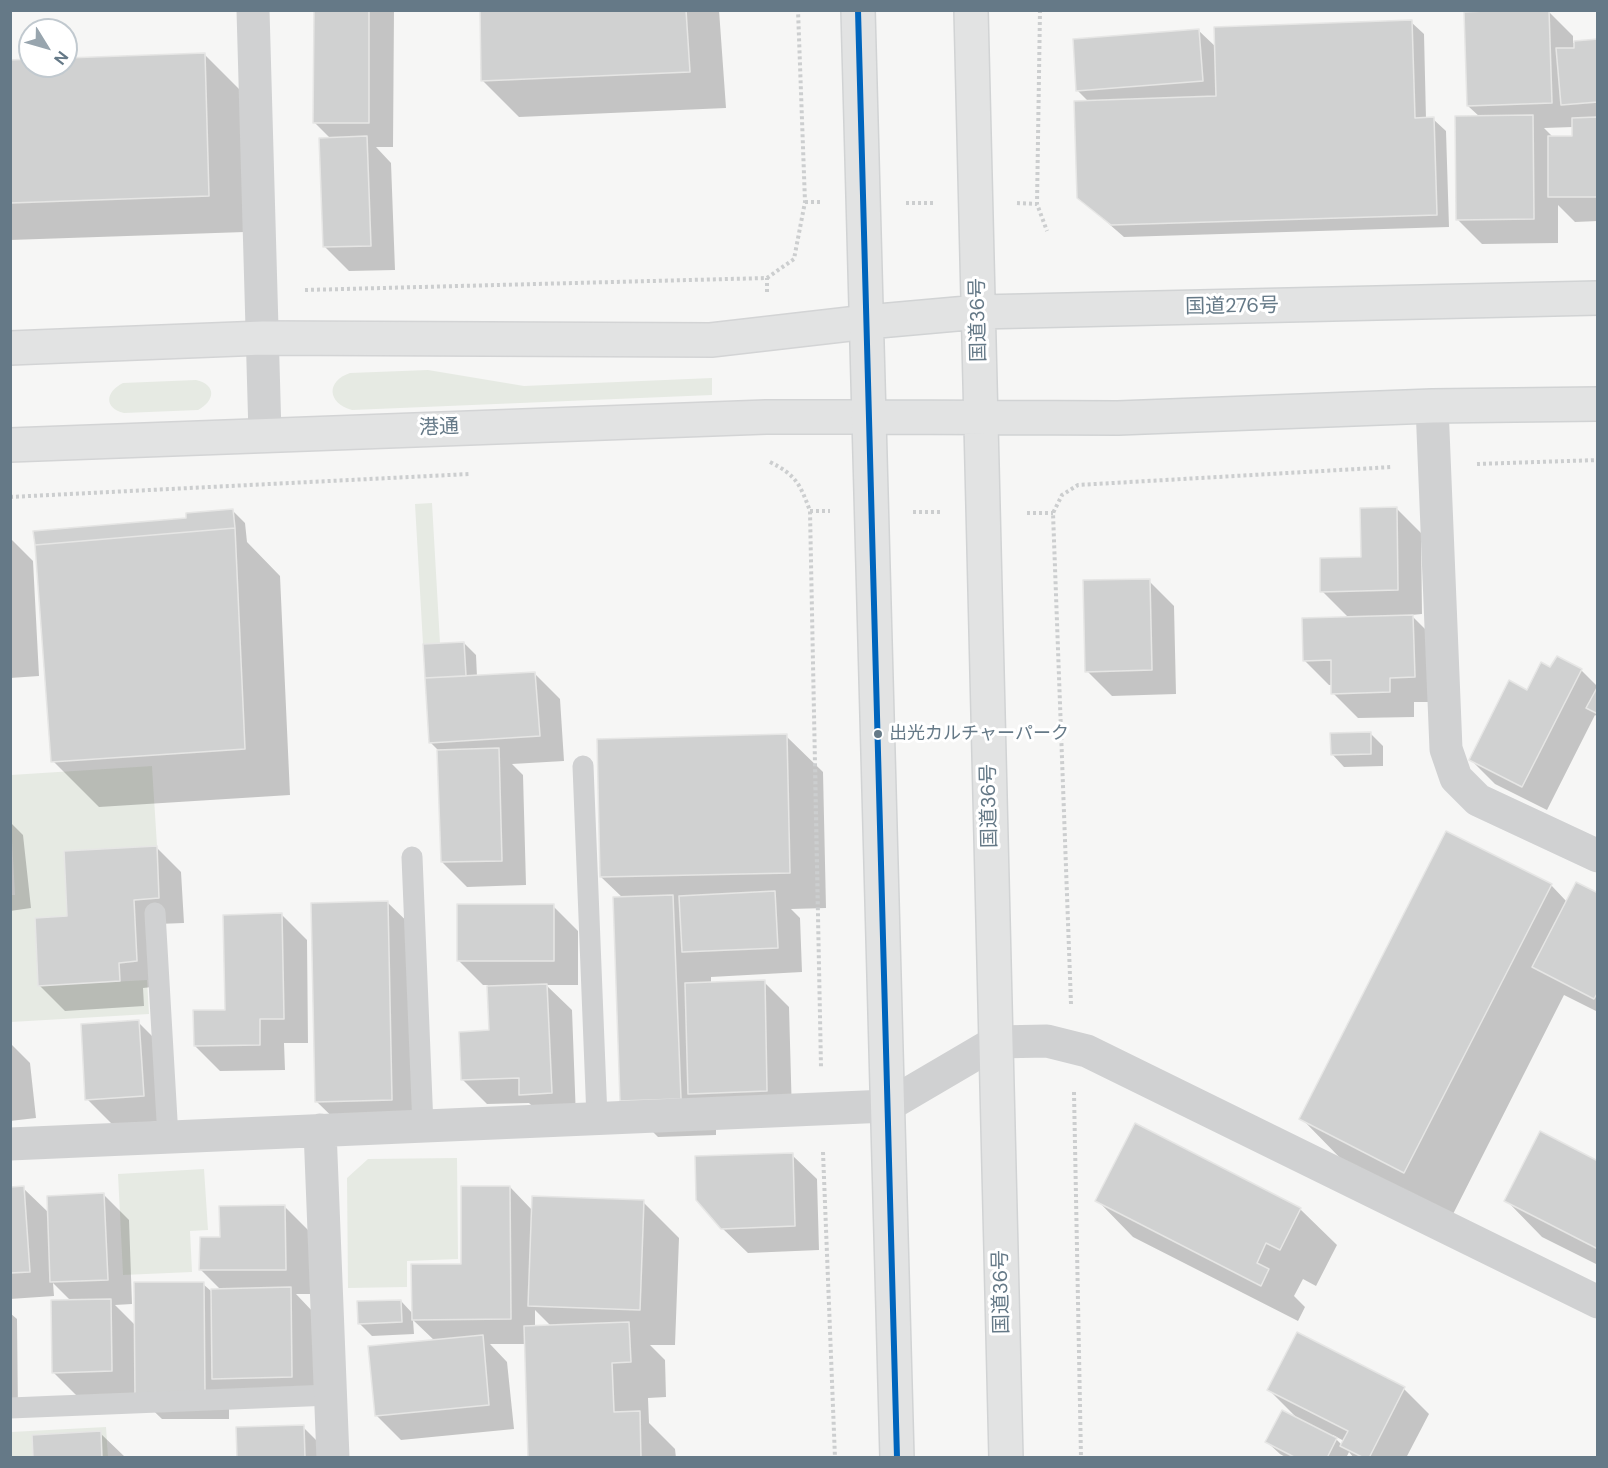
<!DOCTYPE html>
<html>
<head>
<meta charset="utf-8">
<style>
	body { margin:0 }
	#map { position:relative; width:1608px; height:1468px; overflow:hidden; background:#f6f6f5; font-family:"DM Sans",sans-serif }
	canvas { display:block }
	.frame { position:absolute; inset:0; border:12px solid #657987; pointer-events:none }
	.north { position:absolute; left:18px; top:18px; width:60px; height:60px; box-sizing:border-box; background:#fff; border:2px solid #c1c9cf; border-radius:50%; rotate:127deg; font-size:16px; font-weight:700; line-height:24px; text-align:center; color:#657987 }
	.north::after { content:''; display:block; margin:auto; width:21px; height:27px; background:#98a5ae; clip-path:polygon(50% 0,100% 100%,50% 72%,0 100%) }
</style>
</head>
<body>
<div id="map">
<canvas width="1608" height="1468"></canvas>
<div class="frame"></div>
<div class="north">N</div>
</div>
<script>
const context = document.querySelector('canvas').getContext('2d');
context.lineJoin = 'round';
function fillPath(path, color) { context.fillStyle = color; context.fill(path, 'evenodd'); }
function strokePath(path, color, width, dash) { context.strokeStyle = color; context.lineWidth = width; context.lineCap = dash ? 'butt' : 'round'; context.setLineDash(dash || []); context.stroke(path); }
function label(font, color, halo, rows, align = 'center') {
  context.font = font + ' "DM Sans","Noto Sans JP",sans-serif'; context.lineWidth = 6; context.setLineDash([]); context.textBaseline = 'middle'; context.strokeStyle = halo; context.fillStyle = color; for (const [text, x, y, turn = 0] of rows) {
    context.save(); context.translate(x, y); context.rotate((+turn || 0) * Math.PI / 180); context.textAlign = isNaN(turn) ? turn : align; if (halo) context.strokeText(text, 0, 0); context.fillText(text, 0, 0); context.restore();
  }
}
const green = new Path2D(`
	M 428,370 L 524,386 L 712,378 L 712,395 L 352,410 C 327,403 326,381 350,373 Z
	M 196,380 C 217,385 215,401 198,410 L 124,413 C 104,408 105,392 123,383 Z
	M 432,503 L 440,643 L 423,644 L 415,504 Z
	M 152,766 L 157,846 L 64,851 L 67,916 L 35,918 L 38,986 L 147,980 L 149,1014 L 11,1022 L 10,895 L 15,895 L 11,823 L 11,775 Z
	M 457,1158 L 458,1259 L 407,1261 L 407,1287 L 348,1288 L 347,1178 L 368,1159 Z
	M 204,1169 L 208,1230 L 190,1231 L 192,1272 L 123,1275 L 118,1174 Z
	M 106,1427 L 108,1457 L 11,1458 L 11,1432 Z`);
const shadow = new Path2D(`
	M 316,10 L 394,10 L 393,147 L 376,147 L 391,163 L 395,270 L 349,271 L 324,246 L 331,139 L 314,122 Z
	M 560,10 L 719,10 L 726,108 L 519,117 L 482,80 Z
	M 1548,11 L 1573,36 L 1573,43 L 1598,41 L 1598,221 L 1575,222 L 1558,205 L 1558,243 L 1482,244 L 1457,219 L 1480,117 L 1468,106 ZM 1573,127 L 1573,137 L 1553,137 L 1544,128 Z
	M 1411,22 L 1424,34 L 1426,119 L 1433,119 L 1446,131 L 1449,227 L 1124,237 L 1078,197 L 1089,102 L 1078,91 L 1198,30 L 1217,48 Z
	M 205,55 L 241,91 L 245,232 L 10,240 L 10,61 L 30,61 L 30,66 L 66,66 L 66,59 Z
	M 1396,508 L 1421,533 L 1422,614 L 1411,615 L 1438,642 L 1439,702 L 1414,702 L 1414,717 L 1358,718 L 1333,693 L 1333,685 L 1329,685 L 1304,660 L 1349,618 L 1322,591 L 1362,559 Z
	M 233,511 L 245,523 L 247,542 L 280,576 L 290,795 L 99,807 L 53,761 L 188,520 Z
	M 10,538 L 33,561 L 39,676 L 10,678 Z
	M 1149,581 L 1174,606 L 1176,694 L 1112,696 L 1087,671 Z
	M 464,643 L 476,655 L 477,677 L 535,674 L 560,699 L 564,761 L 512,764 L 523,775 L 526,885 L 467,887 L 442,862 L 439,751 L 430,742 Z
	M 1551,669 L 1581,670 L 1598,687 L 1598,717 L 1595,715 L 1547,810 L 1495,784 L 1470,759 L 1528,692 Z
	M 1370,733 L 1383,746 L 1383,766 L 1344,767 L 1332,754 Z
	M 786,736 L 823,772 L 826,908 L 791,909 L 800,918 L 802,972 L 711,977 L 711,984 L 764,982 L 789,1007 L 792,1115 L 716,1118 L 716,1135 L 658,1137 L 622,1101 L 623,898 L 601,877 Z
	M 10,822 L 23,835 L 31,908 L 10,911 Z
	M 156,847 L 181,872 L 184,923 L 158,924 L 161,986 L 143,988 L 144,1006 L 65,1011 L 40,986 L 68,917 Z
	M 1551,885 L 1567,902 L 1598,894 L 1598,1012 L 1564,995 L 1451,1218 L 1347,1165 L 1301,1118 Z
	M 387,902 L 424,938 L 427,1136 L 353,1137 L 316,1101 Z
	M 553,906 L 578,931 L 578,985 L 546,985 L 572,1010 L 576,1118 L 546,1119 L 529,1103 L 487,1104 L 462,1079 L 490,1032 L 488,985 L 483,985 L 458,960 Z
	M 282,915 L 307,940 L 308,1043 L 284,1043 L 285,1070 L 220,1071 L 195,1046 L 227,1011 Z
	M 138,1022 L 163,1047 L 168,1121 L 112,1124 L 87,1099 Z
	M 10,1043 L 30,1063 L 36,1118 L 10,1121 Z
	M 792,1155 L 817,1179 L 819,1250 L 748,1253 L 722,1228 Z
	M 1598,1163 L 1598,1265 L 1542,1237 L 1506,1200 Z
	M 510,1187 L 533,1211 L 643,1202 L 679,1238 L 675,1345 L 650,1345 L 665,1360 L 666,1397 L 648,1398 L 649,1423 L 675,1449 L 676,1458 L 530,1458 L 526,1344 L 490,1344 L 507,1362 L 514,1429 L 401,1440 L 376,1415 L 435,1341 L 413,1320 L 414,1334 L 372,1336 L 360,1324 L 401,1301 L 413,1314 L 463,1265 ZM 535,1310 L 551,1326 L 535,1327 Z
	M 23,1188 L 49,1213 L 104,1195 L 129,1220 L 132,1304 L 115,1305 L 136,1326 L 203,1284 L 211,1291 L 222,1291 L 201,1270 L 221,1238 L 285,1207 L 310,1232 L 311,1294 L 296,1294 L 315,1314 L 317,1401 L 229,1394 L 229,1419 L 162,1419 L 138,1396 L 78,1397 L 53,1372 L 71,1301 L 53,1283 L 54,1296 L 10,1299 L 10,1189 Z
	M 1097,1200 L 1300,1209 L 1337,1245 L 1316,1286 L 1303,1279 L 1294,1296 L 1305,1307 L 1298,1321 L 1133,1237 Z
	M 10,1313 L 17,1319 L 18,1414 L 10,1414 Z
	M 1404,1389 L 1429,1414 L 1406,1458 L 1354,1458 L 1349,1452 L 1346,1458 L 1287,1458 L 1280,1454 L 1267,1442 L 1298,1419 L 1269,1390 ZM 1333,1435 L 1344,1441 L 1342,1445 L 1333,1436 Z
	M 303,1427 L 328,1452 L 328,1458 L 239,1458 Z
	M 100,1433 L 125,1457 L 35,1458 Z`);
const building = new Path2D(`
	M 314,10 L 369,10 L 369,123 L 313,123 Z
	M 480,10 L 686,10 L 690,72 L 481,81 Z
	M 1510,10 L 1549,10 L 1552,103 L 1467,106 L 1464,12 Z
	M 1412,20 L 1415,118 L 1434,117 L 1437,215 L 1111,225 L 1077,198 L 1074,101 L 1216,96 L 1214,27 Z
	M 1199,29 L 1203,81 L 1076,91 L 1073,39 Z
	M 1598,39 L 1598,102 L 1561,105 L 1556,48 L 1574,48 L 1574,41 Z
	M 205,53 L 209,196 L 10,203 L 10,60 L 30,59 L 30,66 L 66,66 L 66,58 Z
	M 1533,115 L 1534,219 L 1456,220 L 1455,116 Z
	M 1597,117 L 1598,197 L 1548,197 L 1548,136 L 1572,136 L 1572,118 Z
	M 367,136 L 371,246 L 323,247 L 319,138 Z
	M 1397,507 L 1398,590 L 1320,592 L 1320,558 L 1361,557 L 1360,508 Z
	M 233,509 L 235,528 L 35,545 L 33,531 L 186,518 L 186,513 Z
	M 235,528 L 245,749 L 51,762 L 35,545 Z
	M 1150,579 L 1152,670 L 1085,672 L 1083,580 Z
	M 1413,615 L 1415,677 L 1390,678 L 1390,692 L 1331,694 L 1331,660 L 1303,661 L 1302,618 Z
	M 464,642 L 466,676 L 425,678 L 423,644 Z
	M 1557,656 L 1582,669 L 1522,787 L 1469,760 L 1509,680 L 1527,690 L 1541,662 L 1550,667 Z
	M 535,672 L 540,736 L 429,743 L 425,678 Z
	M 1598,686 L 1598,714 L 1586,708 Z
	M 1371,732 L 1371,754 L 1331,755 L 1330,733 Z
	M 787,734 L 790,873 L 600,877 L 597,739 Z
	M 499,748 L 502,861 L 441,862 L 437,750 Z
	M 1446,831 L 1552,884 L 1404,1173 L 1299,1119 Z
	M 157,846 L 159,898 L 134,900 L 137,961 L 119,963 L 120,981 L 38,986 L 35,918 L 67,916 L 64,851 Z
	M 1576,882 L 1598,893 L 1598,992 L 1594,999 L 1532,967 Z
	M 775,891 L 778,948 L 682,952 L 679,896 Z
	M 673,895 L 681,1099 L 620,1101 L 613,897 Z
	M 388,901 L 392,1100 L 315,1102 L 311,903 Z
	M 457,904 L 554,904 L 554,961 L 457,961 Z
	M 282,913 L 284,1019 L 260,1019 L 260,1045 L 194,1046 L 193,1010 L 225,1010 L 223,915 Z
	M 765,980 L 767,1091 L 688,1094 L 685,983 Z
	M 547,984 L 552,1093 L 519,1095 L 519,1078 L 461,1080 L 459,1032 L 489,1030 L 487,986 Z
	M 139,1020 L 144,1096 L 85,1100 L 81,1024 Z
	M 1135,1123 L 1301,1208 L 1280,1250 L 1266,1243 L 1257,1263 L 1269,1269 L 1261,1286 L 1095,1201 Z
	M 1540,1131 L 1598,1161 L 1598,1249 L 1504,1201 Z
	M 793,1153 L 795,1226 L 721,1229 L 696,1200 L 695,1156 Z
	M 24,1186 L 30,1272 L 10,1273 L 10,1187 Z
	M 461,1186 L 510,1186 L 511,1319 L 412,1320 L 411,1264 L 461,1264 Z
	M 104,1193 L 108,1280 L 50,1282 L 47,1196 Z
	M 532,1196 L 644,1200 L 640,1310 L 528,1306 Z
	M 285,1205 L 286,1270 L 199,1270 L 200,1237 L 220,1237 L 219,1206 Z
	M 134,1282 L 204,1282 L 205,1395 L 135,1395 Z
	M 291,1287 L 292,1377 L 212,1379 L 211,1289 Z
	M 111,1299 L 112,1371 L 52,1373 L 51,1300 Z
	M 401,1300 L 402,1322 L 358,1324 L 357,1301 Z
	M 629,1322 L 631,1362 L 612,1363 L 614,1412 L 640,1411 L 641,1458 L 528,1458 L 524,1326 Z
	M 1297,1332 L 1405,1387 L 1369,1458 L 1364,1458 L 1340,1446 L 1348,1431 L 1267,1390 Z
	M 483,1335 L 489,1405 L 375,1416 L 368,1346 Z
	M 1282,1410 L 1337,1438 L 1327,1458 L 1296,1458 L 1265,1442 Z
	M 304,1425 L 305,1458 L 237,1458 L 236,1427 Z
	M 101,1431 L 102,1458 L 33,1458 L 32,1435 Z`);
const path = new Path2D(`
	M 1040,10 L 1037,204 L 1047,231
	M 805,202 L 821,202
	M 906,203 L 935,203
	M 1017,203 L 1037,204
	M 305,290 L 767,278 L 794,259 L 805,202 L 798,10
	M 767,292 L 767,278
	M 770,462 C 796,475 800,484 810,511 L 821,1067
	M 1477,464 L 1598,460
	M 10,497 L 469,474
	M 810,511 L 830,511
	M 913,512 L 941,512
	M 1027,513 L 1053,513
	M 1071,1004 L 1053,513 L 1062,495 L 1078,485 L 1392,467
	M 1074,1092 L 1081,1458
	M 823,1152 L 835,1458`);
const lane = new Path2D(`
	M 583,766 L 597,1118
	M 412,857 L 423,1126
	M 155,913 L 168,1137
	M 10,1408 L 331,1395`);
const street = new Path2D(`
	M 253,10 L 265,434
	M 1432,406 L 1446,749 L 1456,778 L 1478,800 L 1598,856
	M 320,1130 L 333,1458
	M 10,1144 L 887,1106 L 996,1042 L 1047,1041 L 1087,1051 L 1598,1302`);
const secondary = new Path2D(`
	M 10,348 L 263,338 L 711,340 L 867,322
	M 10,445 L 766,417 L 868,417`);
const highway = new Path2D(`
	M 858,10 L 897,1458
	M 971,10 L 1006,1458
	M 867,322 L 979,312 L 1598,298
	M 868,417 L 1118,418 L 1432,406 L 1598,404`);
const bus1 = new Path2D(`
	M 858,10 L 897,1458`);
const markers = [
	[878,734,5,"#657987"]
];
const busNames = [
	["出光カルチャーパーク",889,734]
];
const streetNames = [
	["国道276号",1232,307,-1],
	["国道36号",979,320,-91],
	["港通",439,428,-2],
	["国道36号",990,806,-91],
	["国道36号",1002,1292,-91]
];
fillPath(green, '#e6eae3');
fillPath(shadow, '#0003');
fillPath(building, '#d0d1d1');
strokePath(building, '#e6e6e5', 1.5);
strokePath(secondary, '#d3d4d5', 36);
strokePath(highway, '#d1d3d4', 36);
strokePath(path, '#cccecf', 4, [3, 3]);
strokePath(lane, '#d0d1d2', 21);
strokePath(street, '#d0d1d2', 33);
strokePath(secondary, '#e2e3e3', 33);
strokePath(highway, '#e2e3e3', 33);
strokePath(bus1, '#0065bd', 6);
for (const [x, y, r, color] of markers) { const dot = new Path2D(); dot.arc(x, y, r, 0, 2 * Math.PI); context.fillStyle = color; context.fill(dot); strokePath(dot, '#fff', 2); }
label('18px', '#657987', '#fff', busNames, 'left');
label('20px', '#657987', '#fff', streetNames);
</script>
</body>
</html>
